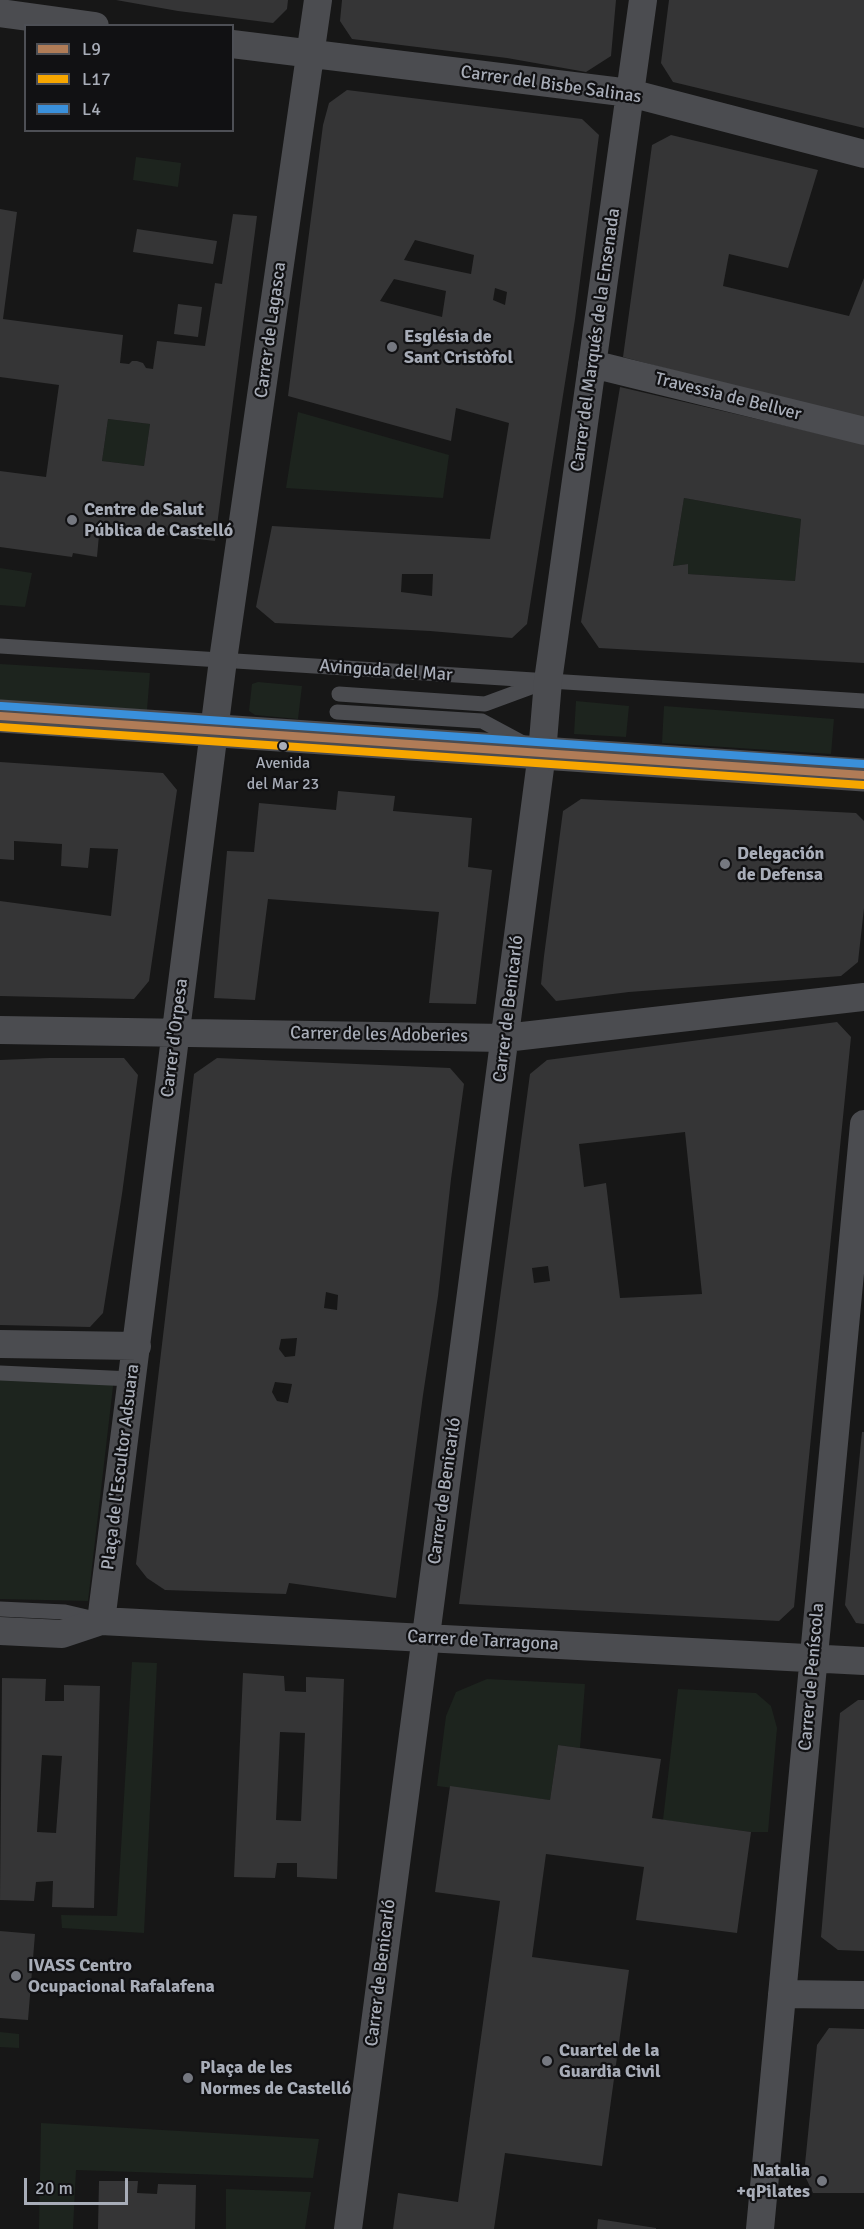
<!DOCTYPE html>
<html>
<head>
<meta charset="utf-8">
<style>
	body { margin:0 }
	#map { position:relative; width:864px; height:2229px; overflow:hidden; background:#171717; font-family:Signika,sans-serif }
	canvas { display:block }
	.legend { position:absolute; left:24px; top:24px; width:210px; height:108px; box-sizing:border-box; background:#111113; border:2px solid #4d4f55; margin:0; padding:8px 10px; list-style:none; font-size:18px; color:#a8adb8 }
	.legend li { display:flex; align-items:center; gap:12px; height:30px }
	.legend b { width:30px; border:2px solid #4d4f55 }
	.scale { position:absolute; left:24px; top:2178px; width:104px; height:27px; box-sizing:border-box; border:3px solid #a8adb8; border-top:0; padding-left:8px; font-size:18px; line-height:21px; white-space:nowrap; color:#a8adb8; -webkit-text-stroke:4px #111113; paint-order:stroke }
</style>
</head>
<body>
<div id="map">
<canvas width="864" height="2229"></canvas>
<ul class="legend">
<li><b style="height:8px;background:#b07c57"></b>L9</li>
<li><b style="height:8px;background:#f7a600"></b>L17</li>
<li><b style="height:8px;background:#3a90db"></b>L4</li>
</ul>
<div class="scale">20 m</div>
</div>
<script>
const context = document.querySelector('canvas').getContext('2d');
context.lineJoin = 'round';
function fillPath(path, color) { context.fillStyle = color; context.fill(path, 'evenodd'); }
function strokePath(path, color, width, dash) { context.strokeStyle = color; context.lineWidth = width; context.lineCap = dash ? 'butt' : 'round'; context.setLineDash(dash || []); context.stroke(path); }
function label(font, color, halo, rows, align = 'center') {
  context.font = font + ' Signika,sans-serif'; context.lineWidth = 4.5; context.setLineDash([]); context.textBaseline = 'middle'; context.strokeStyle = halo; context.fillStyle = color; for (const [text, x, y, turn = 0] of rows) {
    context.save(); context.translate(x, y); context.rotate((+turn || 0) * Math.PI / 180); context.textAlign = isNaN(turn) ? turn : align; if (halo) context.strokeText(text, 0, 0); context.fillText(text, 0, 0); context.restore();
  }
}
const green = new Path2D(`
	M 136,157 L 181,163 L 178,187 L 133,180 Z
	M 298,412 L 449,455 L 443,498 L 286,488 Z
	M 108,419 L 150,424 L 144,466 L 102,461 Z
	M 684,498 L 801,519 L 795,581 L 688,574 L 688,564 L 673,566 Z
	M 0,568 L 32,573 L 25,607 L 0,605 Z
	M 0,664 L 150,673 L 147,710 L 0,701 Z
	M 258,682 L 302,686 L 298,719 L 255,715 L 249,711 L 252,684 Z
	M 576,701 L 629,706 L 626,737 L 574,734 Z
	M 664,706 L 834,719 L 831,754 L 662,743 Z
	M 0,1372 L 114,1378 L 88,1601 L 0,1599 Z
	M 132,1662 L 157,1663 L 144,1933 L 62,1928 L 61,1915 L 117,1916 Z
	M 487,1679 L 585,1684 L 580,1748 L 558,1745 L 550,1800 L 437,1786 L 446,1716 L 456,1692 Z
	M 678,1689 L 756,1693 L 771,1706 L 777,1728 L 768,1832 L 751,1832 L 663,1820 Z
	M 0,2032 L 19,2034 L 19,2048 L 0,2047 Z
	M 41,2123 L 319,2139 L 313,2178 L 76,2170 L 73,2229 L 39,2229 Z
	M 226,2189 L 311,2192 L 305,2229 L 226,2229 Z`);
const building = new Path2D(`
	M 116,0 L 288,0 L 287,9 L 273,23 L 178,11 Z
	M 342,0 L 616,0 L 611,56 L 586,72 L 507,58 L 352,39 L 340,21 Z
	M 669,0 L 864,0 L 864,128 L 673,82 L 661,63 Z
	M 347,90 L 582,119 L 599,135 L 575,319 L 527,624 L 512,638 L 430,631 L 275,623 L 256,607 L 272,526 L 490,539 L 509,423 L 456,408 L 451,441 L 288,396 L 323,125 L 329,103 ZM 415,240 L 474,255 L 471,274 L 404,260 ZM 394,279 L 446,291 L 442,317 L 380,301 ZM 495,288 L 507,292 L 505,305 L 493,300 ZM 402,574 L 433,574 L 432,596 L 401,592 Z
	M 671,135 L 818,170 L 788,268 L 729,254 L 723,286 L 849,316 L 864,278 L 864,421 L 623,357 L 652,145 Z
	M 0,209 L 17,212 L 3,319 L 123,335 L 120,363 L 129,364 L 132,361 L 137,361 L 143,363 L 146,368 L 153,369 L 157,341 L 205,346 L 215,283 L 222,284 L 233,214 L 257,216 L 215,541 L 106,528 L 105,535 L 99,535 L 97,557 L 73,553 L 72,557 L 0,547 L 0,471 L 46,477 L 59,385 L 0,377 ZM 108,419 L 150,424 L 144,466 L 102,461 Z
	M 137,229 L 217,241 L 213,264 L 133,252 Z
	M 178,304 L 202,307 L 198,337 L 174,334 Z
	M 620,387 L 864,444 L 864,663 L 599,648 L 581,622 ZM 684,498 L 801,519 L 795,581 L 688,574 L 688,564 L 673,566 Z
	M 0,762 L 163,773 L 177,790 L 149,981 L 134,999 L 0,996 L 0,901 L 111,916 L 118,849 L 90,848 L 88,868 L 61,866 L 62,844 L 14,841 L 14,860 L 0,859 Z
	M 338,791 L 395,796 L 393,811 L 472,818 L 468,867 L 492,870 L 476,1004 L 429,1003 L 439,912 L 268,899 L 255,1000 L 214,998 L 227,851 L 254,852 L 259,803 L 336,810 Z
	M 581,799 L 856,813 L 864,821 L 864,908 L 858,962 L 841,976 L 629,992 L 556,1001 L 541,984 L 544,956 L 563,811 Z
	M 837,1022 L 851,1037 L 794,1607 L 779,1621 L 459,1604 L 530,1074 L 547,1060 ZM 685,1132 L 702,1294 L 620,1298 L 606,1183 L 584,1187 L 579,1144 ZM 548,1266 L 550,1281 L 534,1283 L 532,1268 Z
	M 49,1058 L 124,1058 L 138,1075 L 122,1194 L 103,1313 L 90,1327 L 0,1325 L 0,1060 Z
	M 217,1058 L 450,1068 L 464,1084 L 451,1179 L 438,1296 L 423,1395 L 396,1598 L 289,1583 L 286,1594 L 165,1590 L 147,1578 L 136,1564 L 194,1074 ZM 326,1292 L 338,1295 L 337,1310 L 324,1308 ZM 297,1338 L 295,1356 L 285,1357 L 279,1349 L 281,1339 ZM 275,1382 L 292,1384 L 288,1403 L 277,1401 L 272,1392 Z
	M 862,1432 L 864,1432 L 864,1624 L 856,1623 L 845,1605 Z
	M 243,1673 L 284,1676 L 285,1691 L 306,1692 L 306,1677 L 344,1679 L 337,1879 L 297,1877 L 297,1863 L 277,1863 L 275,1878 L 234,1877 ZM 280,1732 L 305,1733 L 301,1821 L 276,1820 Z
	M 2,1678 L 46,1679 L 45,1701 L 64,1701 L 64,1685 L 100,1686 L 94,1908 L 52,1907 L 53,1881 L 36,1882 L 34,1901 L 0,1900 ZM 42,1755 L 62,1756 L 56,1833 L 37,1832 Z
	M 858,1700 L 864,1700 L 864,1951 L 838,1950 L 821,1937 L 840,1713 Z
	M 558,1745 L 661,1759 L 652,1818 L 751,1832 L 737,1933 L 636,1920 L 644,1867 L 546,1854 L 532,1957 L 629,1970 L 602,2166 L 505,2153 L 494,2229 L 393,2229 L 398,2193 L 458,2202 L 500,1901 L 435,1892 L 450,1786 L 550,1800 Z
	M 0,1931 L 35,1934 L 28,2020 L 0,2018 Z
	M 829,2028 L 864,2029 L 864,2193 L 813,2193 L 804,2174 L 817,2045 Z
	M 99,2181 L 138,2181 L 137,2193 L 157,2194 L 158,2184 L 196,2185 L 195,2229 L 98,2229 Z
	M 598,2219 L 656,2228 L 656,2229 L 597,2229 Z`);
const service = new Path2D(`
	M 0,646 L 864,701
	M 339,694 L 485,704 L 542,683
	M 337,712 L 482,721 L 523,743
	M 0,1373 L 132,1379
	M 0,1609 L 65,1612 L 95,1619`);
const minor = new Path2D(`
	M 0,13 L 95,26
	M 232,44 L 630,93 L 864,154
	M 592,364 L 864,431
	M 0,1030 L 505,1038 L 864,997
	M 0,1344 L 137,1346
	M 101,1621 L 223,660 L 318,0
	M 0,1631 L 62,1634 L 101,1621 L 864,1661
	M 782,1994 L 864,1995
	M 348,2229 L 542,753 L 548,681 L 643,0
	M 760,2229 L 864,1124`);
const tertiary = new Path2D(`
	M 0,716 L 864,775`);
const bus1 = new Path2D(`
	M 0,716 L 864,775`);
const bus2 = new Path2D(`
	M 0,727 L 863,785`);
const bus3 = new Path2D(`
	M 1,706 L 864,764`);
const markers = [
	[392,347,6,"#757880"],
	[72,520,6,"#757880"],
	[283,746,5,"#a8adb8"],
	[725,864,6,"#757880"],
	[16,1976,6,"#757880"],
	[547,2061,6,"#757880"],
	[188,2078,6,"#757880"],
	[822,2181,6,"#757880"]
];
const busNames = [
	["Avenida",283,764],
	["del Mar 23",283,785]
];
const streetNames = [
	["Carrer del Bisbe Salinas",551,85,8],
	["Carrer de Lagasca",271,330,-82],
	["Carrer del Marqués de la Ensenada",596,340,-82],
	["Travessia de Bellver",728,397,14],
	["Avinguda del Mar",386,671,4],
	["Carrer de Benicarló",509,1009,-83],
	["Carrer de les Adoberies",379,1035,1],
	["Carrer d'Orpesa",175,1038,-83],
	["Plaça de l'Escultor Adsuara",121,1467,-83],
	["Carrer de Benicarló",445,1491,-82],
	["Carrer de Tarragona",483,1641,3],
	["Carrer de Peníscola",812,1677,-85],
	["Carrer de Benicarló",381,1973,-83]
];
const poiNames = [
	["Església de",404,337],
	["Sant Cristòfol",404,358],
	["Centre de Salut",84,510],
	["Pública de Castelló",84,531],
	["Delegación",737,854],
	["de Defensa",737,875],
	["IVASS Centro",28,1966],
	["Ocupacional Rafalafena",28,1987],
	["Cuartel de la",559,2051],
	["Guardia Civil",559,2072],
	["Plaça de les",200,2068],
	["Normes de Castelló",200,2089],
	["Natalia",810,2171,"right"],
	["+qPilates",810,2192,"right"]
];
fillPath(green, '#1d241e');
fillPath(building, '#353536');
strokePath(service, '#4b4c50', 15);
strokePath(minor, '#4b4c50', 28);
strokePath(tertiary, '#4b4c50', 33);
strokePath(bus1, '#b07c57', 8);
strokePath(bus2, '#f7a600', 8);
strokePath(bus3, '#3a90db', 8);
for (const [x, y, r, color] of markers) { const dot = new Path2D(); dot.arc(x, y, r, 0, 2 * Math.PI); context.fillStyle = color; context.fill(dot); strokePath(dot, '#111113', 2); }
label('16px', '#a8adb8', '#111113', busNames);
label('18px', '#a8adb8', '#111113', streetNames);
label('bold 18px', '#a8adb8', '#111113', poiNames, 'left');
</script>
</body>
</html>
